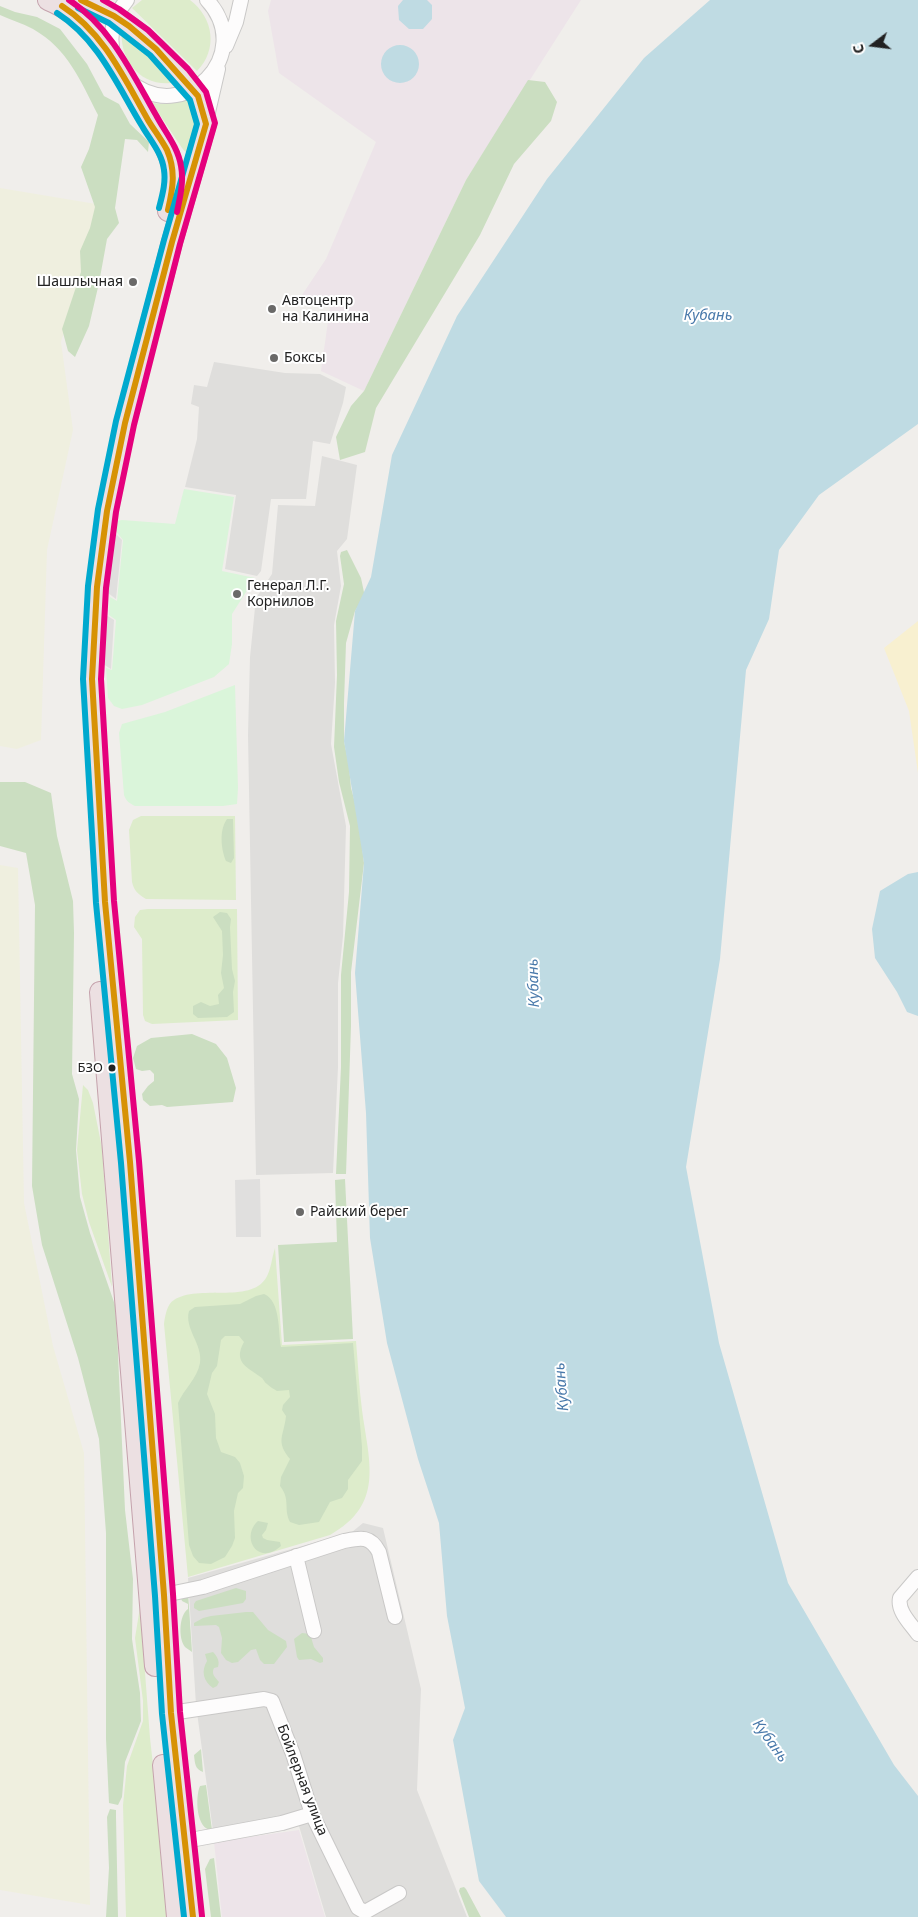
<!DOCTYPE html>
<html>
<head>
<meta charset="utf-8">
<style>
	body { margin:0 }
	#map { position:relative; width:918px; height:1917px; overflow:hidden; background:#f0eeeb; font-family:"Noto Sans",sans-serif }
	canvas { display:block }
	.north { position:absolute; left:848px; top:20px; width:50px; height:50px; -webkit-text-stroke:4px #fff; paint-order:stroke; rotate:255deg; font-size:14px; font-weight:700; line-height:20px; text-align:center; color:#222 }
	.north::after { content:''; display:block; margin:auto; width:18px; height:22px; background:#222; clip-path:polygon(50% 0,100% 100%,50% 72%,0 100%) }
</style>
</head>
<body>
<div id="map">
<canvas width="918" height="1917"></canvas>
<div class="north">С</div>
</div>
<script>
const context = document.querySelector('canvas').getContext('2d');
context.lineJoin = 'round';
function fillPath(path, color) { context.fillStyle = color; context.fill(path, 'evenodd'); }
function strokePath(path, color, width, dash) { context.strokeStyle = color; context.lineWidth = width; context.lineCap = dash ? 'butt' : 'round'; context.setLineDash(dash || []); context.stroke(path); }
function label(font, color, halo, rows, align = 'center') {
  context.font = font + ' "Noto Sans",sans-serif'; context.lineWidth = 4; context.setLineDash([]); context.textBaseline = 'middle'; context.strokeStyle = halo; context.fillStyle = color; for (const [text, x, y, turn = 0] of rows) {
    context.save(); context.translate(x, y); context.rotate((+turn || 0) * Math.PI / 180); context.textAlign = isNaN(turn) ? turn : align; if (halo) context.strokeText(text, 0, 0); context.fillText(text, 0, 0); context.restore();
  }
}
const residential = new Path2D(`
	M 214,362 L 285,373 L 320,374 L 346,387 L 343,403 L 330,444 L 313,441 L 306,499 L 271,499 L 261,571 L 257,576 L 225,569 L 236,495 L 185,487 L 197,439 L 199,407 L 191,404 L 194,385 L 207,387 Z
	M 322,456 L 357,465 L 347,539 L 337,551 L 341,586 L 334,625 L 335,683 L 331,744 L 346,826 L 343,936 L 338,983 L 338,1067 L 333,1173 L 256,1175 L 248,735 L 250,657 L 256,598 L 272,574 L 278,505 L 315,506 Z
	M 363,1523 L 383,1528 L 421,1689 L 417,1790 L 467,1917 L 326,1917 L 296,1816 L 213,1831 L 196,1705 L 188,1578 L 352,1532 Z`);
const industrial = new Path2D(`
	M 271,0 L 581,0 L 466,180 L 364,391 L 321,371 L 331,300 L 302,295 L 326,259 L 376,142 L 279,73 L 268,11 Z
	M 299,1830 L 325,1917 L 222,1917 L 214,1842 Z`);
const farmland = new Path2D(`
	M 0,188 L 102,205 L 61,342 L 73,430 L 47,550 L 41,740 L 17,749 L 0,746 Z
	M 0,865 L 18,868 L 24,1203 L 53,1346 L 84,1453 L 90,1905 L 0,1890 Z`);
const grass = new Path2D(`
	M 142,0 L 190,0 C 214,18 218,50 197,71 L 132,8 Z
	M 122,28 L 178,82 C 143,90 118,61 122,28 Z
	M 186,100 L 190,101 C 196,115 199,142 187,154 L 182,148 L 152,103 L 163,104 Z
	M 141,816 L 235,816 L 236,900 L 146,899 C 138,894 134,891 132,882 L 129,830 L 133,820 Z
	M 148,909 L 237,909 L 238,1020 L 152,1024 L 145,1021 L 143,1015 L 142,939 L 134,927 L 135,917 L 140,910 Z
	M 83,1085 L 88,1090 L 93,1103 L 102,1148 L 112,1287 L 89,1222 L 82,1194 L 77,1150 Z
	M 275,1248 L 282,1345 L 356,1341 C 358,1364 359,1387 362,1410 C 369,1462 385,1504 330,1535 L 188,1577 L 164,1324 C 165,1316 167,1304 174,1300 C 198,1284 250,1304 266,1278 C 271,1270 272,1257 275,1248 Z
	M 140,1607 L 150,1738 L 170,1917 L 126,1917 L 123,1805 L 127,1766 L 143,1721 L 143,1701 L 135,1638 Z`);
const forest = new Path2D(`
	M 0,6 L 15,12 L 37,17 L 60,29 L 87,64 L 104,96 L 119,104 L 130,124 L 149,142 L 148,152 L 137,140 L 125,139 L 115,208 L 119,223 L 107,239 L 99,283 L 89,326 L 75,357 L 68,351 L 62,329 L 81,272 L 80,251 L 90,228 L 95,207 L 81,167 L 89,149 L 98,115 C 80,80 68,49 33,29 C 22,23 11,20 0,15 Z
	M 528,80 L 545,82 L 557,102 L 551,121 L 514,164 L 480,235 L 376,408 L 365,452 L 340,460 L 336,437 L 351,406 L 364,391 L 466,180 Z
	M 347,550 L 361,578 L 365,597 L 355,611 L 346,643 L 344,703 L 344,741 L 349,765 L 351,788 L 358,813 L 364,863 L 351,972 L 351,1026 L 346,1174 L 336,1174 L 341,1067 L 341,975 L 349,892 L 350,826 L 339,782 L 334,747 L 337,675 L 336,621 L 344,584 L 340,556 L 341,552 Z
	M 0,782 L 25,782 L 51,793 L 57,836 L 73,901 L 74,933 L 72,1074 L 79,1099 L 76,1150 L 80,1197 L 90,1233 L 115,1305 L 117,1332 L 125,1510 L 133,1579 L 132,1639 L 140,1693 L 141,1721 L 125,1762 L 122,1797 L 118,1805 L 109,1803 L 106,1739 L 106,1533 L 99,1439 L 78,1358 L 42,1245 L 32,1186 L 35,905 L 26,853 L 0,846 Z
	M 227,819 L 233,819 L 234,858 L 231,863 L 226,861 C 221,849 219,830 227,819 Z
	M 220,912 L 227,913 L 231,919 L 230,927 L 232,969 L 235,981 L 233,992 L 234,1012 L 227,1017 L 198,1018 L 193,1014 L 193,1006 L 201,1002 L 210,1006 L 219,1004 L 218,995 L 224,988 L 221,973 L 223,955 L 222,931 L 213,917 Z
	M 192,1034 L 216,1044 L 227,1058 L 236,1088 L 233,1102 L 167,1107 L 162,1105 L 150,1106 L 143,1100 L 142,1094 L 148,1086 L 154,1081 L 154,1074 L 150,1070 L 142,1071 L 136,1069 L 133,1058 L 137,1046 L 151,1038 Z
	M 345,1179 L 353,1339 L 284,1342 L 278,1245 L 337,1242 L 335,1180 Z
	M 264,1294 C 281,1301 278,1332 281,1347 L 353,1343 L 362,1447 L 362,1461 L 348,1480 L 348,1489 L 342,1498 L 330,1502 L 319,1522 L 299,1525 L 290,1522 C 283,1508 291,1500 280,1486 L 281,1477 L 290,1459 C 275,1441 284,1436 286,1416 L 282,1410 L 283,1405 L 290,1397 L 289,1390 L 277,1391 C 274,1389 270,1387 267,1384 C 265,1383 264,1380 262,1378 C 249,1368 232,1363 244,1342 L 239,1336 L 225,1336 L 221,1340 L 217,1366 L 212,1373 L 207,1394 L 215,1414 L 216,1438 L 221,1452 L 235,1457 L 240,1463 L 244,1476 L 243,1488 L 238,1493 L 234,1511 L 235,1538 L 232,1546 L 225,1557 L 211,1564 L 199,1563 L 193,1556 L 189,1545 L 178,1403 C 184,1389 197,1379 200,1363 C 203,1344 184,1329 189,1311 L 195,1307 L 240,1304 L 256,1296 Z
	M 258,1521 L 268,1523 L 266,1530 L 262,1535 L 263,1538 L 267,1540 L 280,1542 L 281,1546 C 258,1567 240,1537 258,1521 Z
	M 236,1588 L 246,1591 L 246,1599 L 243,1603 L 199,1611 L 194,1608 L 194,1604 L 196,1601 Z
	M 188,1592 L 192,1652 C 190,1650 187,1649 185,1647 C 178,1639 179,1615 188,1609 L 188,1604 L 182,1601 L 180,1595 Z
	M 246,1612 L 253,1612 L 268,1630 L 286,1641 L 287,1647 L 274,1664 L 264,1664 L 260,1660 L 256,1649 L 251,1650 L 238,1662 L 232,1663 L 226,1660 L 221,1653 L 222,1638 L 219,1627 L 216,1625 L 194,1626 L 194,1623 L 203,1618 L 211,1616 Z
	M 302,1633 L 310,1634 L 314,1647 L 323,1658 L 323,1662 L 320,1663 L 311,1659 L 299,1660 L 297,1657 L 294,1639 Z
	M 213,1652 C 217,1656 220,1661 218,1667 L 214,1668 C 211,1674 215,1677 219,1682 L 217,1686 L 213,1688 C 203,1681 201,1671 207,1661 L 205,1654 Z
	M 201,1749 L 203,1772 C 195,1769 195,1764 194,1755 Z
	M 206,1785 L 212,1830 C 196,1830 195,1797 200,1786 Z
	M 110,1809 L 116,1810 L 116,1817 L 118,1917 L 106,1917 L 109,1868 L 107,1817 Z
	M 214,1858 L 221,1917 L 211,1917 L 205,1869 L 210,1859 Z
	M 464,1887 L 466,1889 L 481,1917 L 469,1917 L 459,1891 L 460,1888 Z`);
const sand = new Path2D(`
	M 918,621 L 918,773 L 909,711 L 884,648 Z`);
const park = new Path2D(`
	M 184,489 L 234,497 L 222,571 L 255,578 L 232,614 L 232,644 L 229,664 L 214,677 L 142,705 L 122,709 L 114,706 L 108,698 L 106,668 L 112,670 L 116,620 L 109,615 L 110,597 L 117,601 L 123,540 L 115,530 L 116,521 L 122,520 L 175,524 Z
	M 235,685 L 238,788 L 237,804 L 223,806 L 135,806 C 129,803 126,801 124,795 L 119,733 L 122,724 L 165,712 Z`);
const parking = new Path2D(`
	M 114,532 L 122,540 L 116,599 L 108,593 Z
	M 106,615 L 114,620 L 111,669 L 103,664 Z
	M 260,1179 L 261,1237 L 236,1237 L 235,1180 Z`);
const water = new Path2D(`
	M 403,0 L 427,0 L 432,5 L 432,19 L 423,29 L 409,29 L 399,20 L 398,6 Z
	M 710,0 L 918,0 L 918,424 L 819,495 L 779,550 L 769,619 L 746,670 L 720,959 L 686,1167 L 719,1343 L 788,1583 L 894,1765 L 918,1796 L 918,1917 L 506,1917 L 479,1881 L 453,1740 L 465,1708 L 447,1616 L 439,1523 L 418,1459 L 387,1343 L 370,1238 L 366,1113 L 355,973 L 364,863 L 344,741 L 355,611 L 371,577 L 392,455 L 457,316 L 547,179 L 644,58 Z
	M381 64a19 19 0 1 1 38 0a19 19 0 1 1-38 0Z
	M 918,872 L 918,1016 L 907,1012 L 897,992 L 875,958 L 872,929 L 880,891 L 908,874 Z`);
const minor = new Path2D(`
	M 226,46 L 236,22 L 241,0
	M 114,57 C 108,36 113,16 127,0
	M 128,80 C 183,129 257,54 207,0
	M 206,121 L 218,69
	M 296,1556 L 314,1631
	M 918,1577 L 900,1598 C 897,1611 911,1624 918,1634
	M 164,1595 L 203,1587 L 344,1541 C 360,1538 370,1535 379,1552 L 395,1617
	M 171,1713 L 264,1699 L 272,1701 L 293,1754 L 312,1814 L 358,1908 L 365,1912 L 399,1893
	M 185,1841 L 282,1823 L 312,1814`);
const highway = new Path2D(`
	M 48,0 C 100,21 123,77 150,122 C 159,137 168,148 172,166 C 176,181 172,196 168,211
	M 81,0 C 128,17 162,52 193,89 L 198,96 L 206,124 L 172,242 L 125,423 L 107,511 L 97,587 L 92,679 L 105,902 L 130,1162 L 164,1595 L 171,1713 L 193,1917
	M 100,992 L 155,1666
	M 163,1765 L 177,1917`);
const bus1 = new Path2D(`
	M 81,0 L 114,16 L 129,26 L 156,49 L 198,96 L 206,124 L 172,242 L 125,423 L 107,511 L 97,587 L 92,679 L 105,902 L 130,1162 L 164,1595 L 171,1713 L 193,1917
	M 62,6 C 104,33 124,78 148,120 C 154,130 161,139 167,150 C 176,171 173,188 168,210`);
const bus2 = new Path2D(`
	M 78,8 L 109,23 L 150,55 L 190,100 L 197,124 L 164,240 L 116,421 L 98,509 L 88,586 L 83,679 L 96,903 L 121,1163 L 155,1596 L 162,1714 L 184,1917
	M 57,13 C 99,40 117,85 142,126 C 150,140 162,153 164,170 C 166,183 162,196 159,208`);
const bus3 = new Path2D(`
	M 69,0 C 111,27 132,73 156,115 C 165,132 178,147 181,166 C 184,182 180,197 177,212
	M 103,0 L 119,9 L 148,30 L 188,69 L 206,92 L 215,123 L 180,244 L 134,425 L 116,512 L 106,588 L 101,679 L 114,901 L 139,1161 L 173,1594 L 180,1712 L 202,1916`);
const markers = [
	[133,282,5,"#6a6968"],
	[272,309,5,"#6a6968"],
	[274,358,5,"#6a6968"],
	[237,594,5,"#6a6968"],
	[112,1068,4.5,"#222"],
	[300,1212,5,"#6a6968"]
];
const busNames = [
	["БЗО",103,1068]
];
const poiNames = [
	["Шашлычная",123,282,"right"],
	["Автоцентр",282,301],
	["на Калинина",282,317],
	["Боксы",284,358],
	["Генерал Л.Г.",247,586],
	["Корнилов",247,602],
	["Райский берег",310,1212]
];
const streetNames = [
	["Бойлерная улица",302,1780,69]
];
const waterNames = [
	["Кубань",708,316],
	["Кубань",534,983,-92],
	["Кубань",562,1387,-95],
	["Кубань",770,1741,54]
];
fillPath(residential, '#dfdedc');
fillPath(industrial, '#ede4e9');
fillPath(farmland, '#efefdf');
fillPath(grass, '#ddeccb');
fillPath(forest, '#cbdec1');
fillPath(sand, '#f8f0d0');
fillPath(park, '#daf5da');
fillPath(parking, '#e0dfde');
fillPath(water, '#bfdbe3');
strokePath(minor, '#c9c8c7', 16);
strokePath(highway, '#c5a2ac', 22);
strokePath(minor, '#fdfcfc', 14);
strokePath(highway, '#ece0e2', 20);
strokePath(bus1, '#d79205', 6);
strokePath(bus2, '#00a9ce', 6);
strokePath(bus3, '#e5007d', 6);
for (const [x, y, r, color] of markers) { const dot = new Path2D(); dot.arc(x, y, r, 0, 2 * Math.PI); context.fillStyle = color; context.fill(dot); strokePath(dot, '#fff', 2); }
label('13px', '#222', '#fff', busNames, 'right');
label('14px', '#222', '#fff', poiNames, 'left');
label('14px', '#222', '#fff', streetNames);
label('italic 15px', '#4a7aab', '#fff', waterNames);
</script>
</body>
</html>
